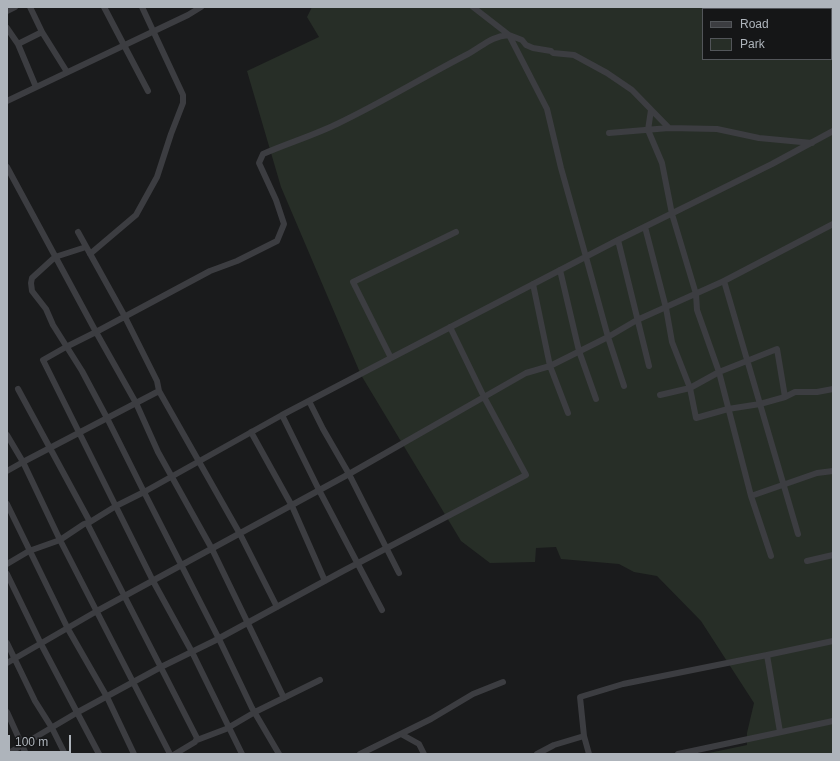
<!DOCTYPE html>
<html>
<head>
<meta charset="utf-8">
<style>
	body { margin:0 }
	#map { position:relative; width:840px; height:761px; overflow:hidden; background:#1a1b1c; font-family:Helvetica,sans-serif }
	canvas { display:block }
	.frame { position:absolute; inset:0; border:8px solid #aeb4bb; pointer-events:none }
	.legend { position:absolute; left:702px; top:8px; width:130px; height:52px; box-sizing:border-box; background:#151617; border:1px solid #525559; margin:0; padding:5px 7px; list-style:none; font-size:12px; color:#aeb4bb }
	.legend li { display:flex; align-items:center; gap:8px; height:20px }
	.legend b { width:20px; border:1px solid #525559 }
	.scale { position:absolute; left:8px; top:735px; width:63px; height:18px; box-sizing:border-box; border:2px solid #aeb4bb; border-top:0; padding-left:5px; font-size:12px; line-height:14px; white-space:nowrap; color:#aeb4bb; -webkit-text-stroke:3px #151617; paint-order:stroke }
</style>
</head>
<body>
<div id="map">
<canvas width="840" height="761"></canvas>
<div class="frame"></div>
<ul class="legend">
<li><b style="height:5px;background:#3c3d41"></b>Road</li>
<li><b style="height:11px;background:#272e27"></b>Park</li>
</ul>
<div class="scale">100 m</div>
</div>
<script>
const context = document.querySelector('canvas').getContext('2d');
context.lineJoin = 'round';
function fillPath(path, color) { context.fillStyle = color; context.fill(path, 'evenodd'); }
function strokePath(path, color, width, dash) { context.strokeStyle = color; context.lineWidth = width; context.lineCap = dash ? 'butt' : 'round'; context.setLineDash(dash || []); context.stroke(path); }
const green = new Path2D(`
	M 312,7 L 833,7 L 833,754 L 704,754 L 747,745 L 747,733 L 754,703 L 701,621 L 657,576 L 634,572 L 619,564 L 561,559 L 556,547 L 536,548 L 535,562 L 490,563 L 461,541 L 361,375 L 281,187 L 247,71 L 319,37 L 307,17 ZM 703,9 L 831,9 L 831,59 L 703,59 Z`);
const minor = new Path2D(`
	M 104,7 L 148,91
	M 473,7 L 509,35 L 522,40 L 526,45 L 533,48 L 551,51 L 553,53 L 574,55 L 607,73 L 632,90 L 669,128 L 717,129 L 759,138 L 812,143
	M 7,11 L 15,7
	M 7,28 L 18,44 L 42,32 L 30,7
	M 42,32 L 67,72
	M 18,44 L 36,87
	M 7,101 L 188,15 L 201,7
	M 651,110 L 648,130 L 662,163 L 672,214 L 696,294 L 697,310 L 719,372 L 751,496 L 771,556
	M 609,133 L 669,128
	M 7,167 L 96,332 L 210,271 L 237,261 L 277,241 L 284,224 L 276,200 L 259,163 L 263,154 C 288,143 315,135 339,123 C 383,102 425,76 468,54 C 483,46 491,36 509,35 L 547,109 L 561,168 L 586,257 L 608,337 L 624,386
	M 645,227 L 666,308 L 672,342 L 690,388 L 696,418 L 728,409 L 760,404 L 785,397 L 795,392 L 817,392 L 833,389
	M 618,240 L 649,366
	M 86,247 L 55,257 L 32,278 L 31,283 L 32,291 L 46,309 L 53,325 L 82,371 L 107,418 L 144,492 L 116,506 L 90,522
	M 90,254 L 136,215 L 157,177 L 171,134 L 183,103 L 183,95 L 142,7
	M 560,270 L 579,351 L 596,399
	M 724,281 L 798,534
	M 533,284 L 550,366 L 568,413
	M 391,358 L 353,282 L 456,232
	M 18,389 L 90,522 L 87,523
	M 159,391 L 240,534 L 277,607
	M 660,395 L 690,388 L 719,372 L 777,349 L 785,397
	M 309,401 L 323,429 L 349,474 L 399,573
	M 282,415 L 319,490 L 382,610
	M 251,432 L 292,506 L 325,581
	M 7,435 L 23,462 L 60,540 L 170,754
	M 7,471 L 23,462 L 159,391 L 157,381 L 124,315 L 78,232
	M 751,496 L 817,473 L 833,471
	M 7,504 L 68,629 L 107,697 L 134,754
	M 807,561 L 833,555
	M 7,564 L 29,551 L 60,540 L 84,524 L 87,523 L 197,738 L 195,742 L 175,754
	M 7,574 L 41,644 L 99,754
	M 7,643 L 35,701 L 52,728 L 65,754
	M 767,655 L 833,641
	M 7,663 L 97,611 L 349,474 L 526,373 L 550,366 L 608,337 L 637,320 L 724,281 L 833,224
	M 7,712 L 26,754
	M 401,734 L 419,744 L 424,754
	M 584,736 L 580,697 L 623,684 L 767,655 L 780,732
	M 197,740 L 226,729 L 255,712 L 320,680
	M 7,754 L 78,712 L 161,667 L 214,641 L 343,571 L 526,475 L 484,397 L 450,327
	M 242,754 L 192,652 L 153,581 L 43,360 L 66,347 L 96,332 L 136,403 L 158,452 L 212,549 L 284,698
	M 279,754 L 252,708 L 219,639 L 144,492 L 282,415 L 391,358 L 618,240 L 772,164 L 833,131
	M 360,754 L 431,719 L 473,694 L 503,682
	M 537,754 L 554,745 L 584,736 L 589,754
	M 678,754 L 833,721`);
fillPath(green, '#272e27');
strokePath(minor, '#3c3d41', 6);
</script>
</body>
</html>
